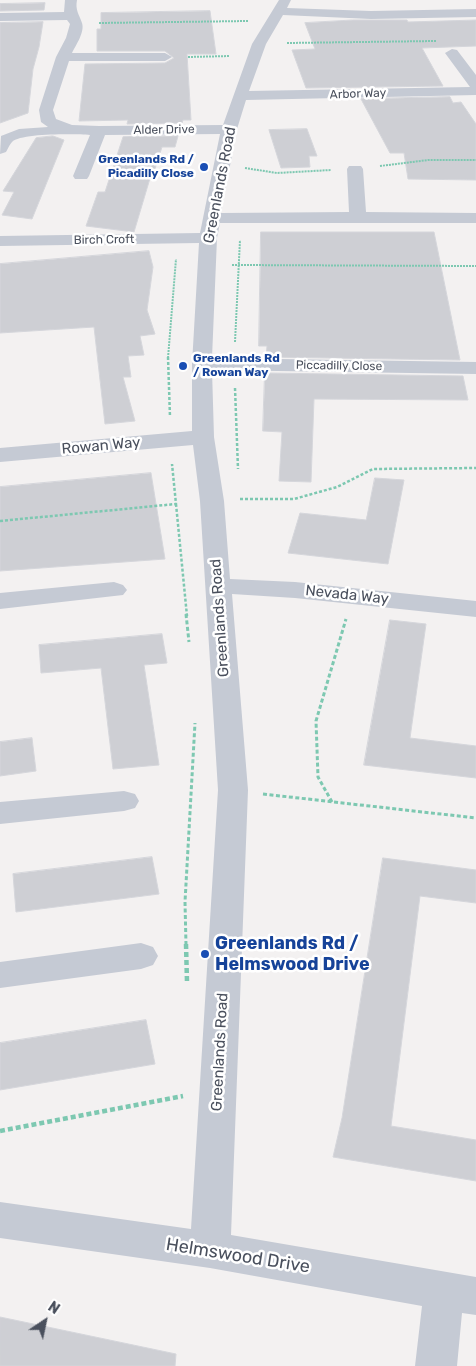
<!DOCTYPE html>
<html>
<head>
<meta charset="utf-8">
<style>
	body { margin:0 }
	#map { position:relative; width:476px; height:1366px; overflow:hidden; background:#f3f1f1; font-family:Rubik,sans-serif }
	canvas { display:block }
	.north { position:absolute; left:20px; top:1296px; width:50px; height:50px; -webkit-text-stroke:4px #fff; paint-order:stroke; rotate:34deg; font-size:14px; font-weight:700; line-height:20px; text-align:center; color:#4a505d }
	.north::after { content:''; display:block; margin:auto; width:18px; height:22px; background:#4a505d; clip-path:polygon(50% 0,100% 100%,50% 72%,0 100%) }
</style>
</head>
<body>
<div id="map">
<canvas width="476" height="1366"></canvas>
<div class="north">N</div>
</div>
<script>
const context = document.querySelector('canvas').getContext('2d');
context.lineJoin = 'round';
function fillPath(path, color) { context.fillStyle = color; context.fill(path, 'evenodd'); }
function strokePath(path, color, width, dash) { context.strokeStyle = color; context.lineWidth = width; context.lineCap = dash ? 'butt' : 'round'; context.setLineDash(dash || []); context.stroke(path); }
function label(font, color, halo, rows, align = 'center') {
  context.font = font + ' Rubik,sans-serif'; context.lineWidth = 5; context.setLineDash([]); context.textBaseline = 'middle'; context.strokeStyle = halo; context.fillStyle = color; for (const [text, x, y, turn = 0] of rows) {
    context.save(); context.translate(x, y); context.rotate((+turn || 0) * Math.PI / 180); context.textAlign = isNaN(turn) ? turn : align; if (halo) context.strokeText(text, 0, 0); context.fillText(text, 0, 0); context.restore();
  }
}
const building = new Path2D(`
	M 45,3 L 44,10 L 0,11 L 0,4 Z
	M 210,11 L 216,54 L 187,54 L 191,120 L 183,120 L 182,123 L 127,124 L 128,120 L 79,121 L 85,64 L 165,63 L 174,58 L 165,51 L 97,51 L 97,29 L 101,29 L 101,13 Z
	M 353,20 L 407,20 L 408,22 L 476,20 L 476,46 L 422,48 L 443,86 L 306,88 L 292,50 L 315,49 L 305,23 Z
	M 43,22 L 39,47 L 33,69 L 28,113 L 0,123 L 0,23 Z
	M 450,97 L 453,103 L 461,102 L 476,124 L 476,180 L 408,179 L 404,153 L 390,153 L 361,99 Z
	M 307,129 L 317,156 L 309,156 L 310,167 L 281,168 L 269,130 Z
	M 53,136 L 64,140 L 32,219 L 2,215 L 14,192 L 3,191 L 36,138 Z
	M 178,136 L 175,147 L 162,147 L 153,175 L 151,175 L 134,232 L 86,226 L 98,192 L 105,192 L 123,137 Z
	M 261,232 L 434,232 L 460,360 L 266,357 L 267,346 L 259,346 Z
	M 149,251 L 153,267 L 147,310 L 155,334 L 140,336 L 144,355 L 128,356 L 131,377 L 123,377 L 135,421 L 105,424 L 94,327 L 0,333 L 0,264 Z
	M 265,373 L 463,376 L 468,400 L 314,399 L 311,482 L 279,481 L 282,432 L 263,431 Z
	M 151,473 L 165,559 L 0,571 L 0,487 Z
	M 375,478 L 404,480 L 388,564 L 288,553 L 300,513 L 366,520 Z
	M 390,620 L 426,624 L 410,738 L 476,746 L 476,778 L 364,765 Z
	M 162,634 L 167,663 L 144,665 L 159,765 L 113,769 L 101,668 L 41,673 L 39,645 Z
	M 32,738 L 36,771 L 0,776 L 0,742 Z
	M 152,857 L 159,894 L 16,912 L 13,874 Z
	M 383,858 L 476,870 L 476,903 L 420,896 L 391,1126 L 476,1140 L 476,1181 L 333,1157 L 342,1118 Z
	M 146,1020 L 155,1064 L 0,1090 L 0,1043 Z
	M 0,1317 L 176,1354 L 175,1366 L 0,1366 Z`);
const pathFar3 = new Path2D(`
	M 99,23 L 248,21
	M 287,43 L 436,41
	M 188,57 L 230,56
	M 380,166 L 428,160 L 476,160
	M 245,168 L 277,173 L 331,170
	M 232,265 L 476,266
	M 235,342 L 240,240
	M 168,358 L 176,259`);
const pathFar2 = new Path2D(`
	M 168,357 L 170,417
	M 235,388 L 238,469
	M 240,499 L 294,499 L 337,487 L 373,469 L 476,468
	M 176,504 L 187,616
	M 0,521 L 176,504 L 172,464`);
const pathFar1 = new Path2D(`
	M 186,614 L 189,642
	M 263,794 L 476,818
	M 332,802 L 318,777 L 316,721 L 346,619
	M 186,945 L 185,902 L 195,723`);
const path = new Path2D(`
	M 186,944 L 187,982
	M 0,1131 L 183,1096`);
const minor = new Path2D(`
	M 65,0 L 77,0 C 75,10 79,14 82,23 C 85,32 76,45 72,53 L 165,53 L 172,57 L 165,61 L 69,61 L 53,110 L 56,119 L 72,125 L 99,126 L 223,125 L 252,44 L 279,0 L 291,0 L 287,8 L 371,11 L 476,9 L 476,17 L 371,19 L 283,15 L 266,44 L 249,91 L 470,87 L 445,53 L 452,49 L 457,50 L 476,75 L 476,95 L 246,100 L 237,129 L 221,213 L 349,212 L 347,169 L 349,166 L 361,166 L 363,169 L 366,212 L 476,213 L 476,223 L 220,223 L 217,238 L 212,358 L 476,362 L 476,374 L 212,370 L 214,437 L 224,501 L 230,579 L 295,582 L 476,601 L 476,617 L 295,598 L 232,594 L 248,790 L 231,1235 L 476,1277 L 476,1315 L 462,1313 L 457,1366 L 415,1366 L 422,1306 L 210,1268 L 0,1238 L 0,1202 L 191,1229 L 218,790 L 200,501 L 193,445 L 0,462 L 0,448 L 192,431 L 192,364 L 199,243 L 0,246 L 0,236 L 200,233 L 220,134 L 105,135 L 89,176 L 87,179 L 75,179 L 73,176 L 90,135 C 76,134 21,133 12,142 C 9,145 8,149 6,152 L 0,154 L 1,136 L 19,129 L 48,127 L 41,122 L 39,110 L 56,57 L 66,38 L 70,24 L 67,20 L 0,21 L 0,13 L 64,12 Z
	M 114,582 L 123,585 L 127,590 L 123,595 L 0,609 L 0,593 Z
	M 124,791 L 135,794 L 139,801 L 135,808 L 124,811 L 0,824 L 0,802 Z
	M 141,943 L 153,947 L 158,956 L 153,965 L 141,969 L 0,988 L 0,962 Z`);
const markers = [
	[204,167,5,"#1a4fb4"],
	[183,366,5,"#1a4fb4"],
	[205,954,5,"#1a4fb4"]
];
const farStreetnames = [
	["Arbor Way",358,94,-2],
	["Alder Drive",164,130,-1],
	["Birch Croft",104,240,-1],
	["Piccadilly Close",339,366,1]
];
const farTransitnames = [
	["Greenlands Rd /",194,160],
	["Picadilly Close",194,174],
	["Greenlands Rd",193,359,"left"],
	["/ Rowan Way",193,373,"left"]
];
const streetNames = [
	["Greenlands Road",220,185,-79],
	["Rowan Way",101,446,-5],
	["Nevada Way",347,595,6],
	["Greenlands Road",220,618,-94],
	["Greenlands Road",220,1052,-87]
];
const nearTransitnames = [
	["Greenlands Rd /",215,944],
	["Helmswood Drive",215,965]
];
const nearStreetnames = [
	["Helmswood Drive",238,1256,9]
];
fillPath(building, '#cecfd4');
strokePath(building, '#d5d6db', 1);
strokePath(pathFar3, '#7dc8b1', 2, [2, 1]);
strokePath(pathFar2, '#7dc8b1', 2.5, [3, 2]);
strokePath(pathFar1, '#7dc8b1', 3, [4, 2.5]);
strokePath(path, '#7dc8b1', 4.5, [5, 3]);
fillPath(minor, '#c5cad4');
for (const [x, y, r, color] of markers) { const dot = new Path2D(); dot.arc(x, y, r, 0, 2 * Math.PI); context.fillStyle = color; context.fill(dot); strokePath(dot, '#fff', 2); }
label('12px', '#4a505d', '#fff', farStreetnames);
label('bold 12px', '#164399', '#fff', farTransitnames, 'right');
label('15px', '#4a505d', '#fff', streetNames);
label('bold 18px', '#164399', '#fff', nearTransitnames, 'left');
label('18px', '#4a505d', '#fff', nearStreetnames);
</script>
</body>
</html>
